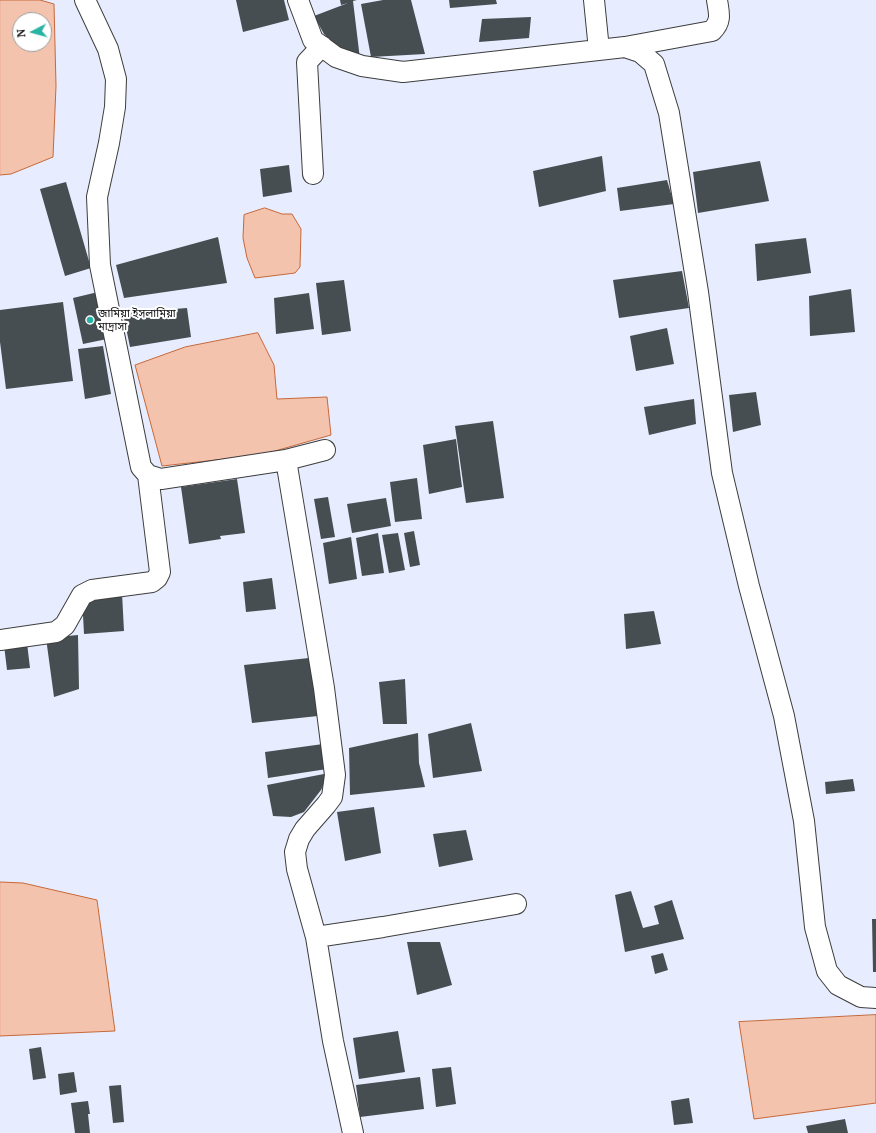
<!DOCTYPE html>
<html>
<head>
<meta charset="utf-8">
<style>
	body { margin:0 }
	#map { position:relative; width:876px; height:1133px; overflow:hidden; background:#e7edfe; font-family:"PT Serif",serif }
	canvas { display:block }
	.north { position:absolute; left:12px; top:12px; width:40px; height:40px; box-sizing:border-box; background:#fff; border:1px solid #9d9d9d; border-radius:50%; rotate:264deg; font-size:11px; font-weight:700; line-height:16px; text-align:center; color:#0a0a0a }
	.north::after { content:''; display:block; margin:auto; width:14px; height:18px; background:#28b3a3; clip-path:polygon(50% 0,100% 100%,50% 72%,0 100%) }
</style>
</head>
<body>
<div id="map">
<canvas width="876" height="1133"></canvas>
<div class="north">N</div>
</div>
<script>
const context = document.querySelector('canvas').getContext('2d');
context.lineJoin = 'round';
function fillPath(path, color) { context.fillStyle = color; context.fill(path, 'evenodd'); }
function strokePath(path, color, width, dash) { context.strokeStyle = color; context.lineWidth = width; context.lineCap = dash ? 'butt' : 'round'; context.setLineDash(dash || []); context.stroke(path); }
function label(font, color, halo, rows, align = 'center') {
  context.font = font + ' "PT Serif","Noto Sans Bengali",serif'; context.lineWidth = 4; context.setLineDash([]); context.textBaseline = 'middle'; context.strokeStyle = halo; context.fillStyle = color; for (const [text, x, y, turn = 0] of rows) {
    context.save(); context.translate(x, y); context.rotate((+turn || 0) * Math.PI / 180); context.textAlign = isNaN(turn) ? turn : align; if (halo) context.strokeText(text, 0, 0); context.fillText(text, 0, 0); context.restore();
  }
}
const water = new Path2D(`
	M 0,0 L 40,0 L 54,4 L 56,86 L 53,157 L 11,174 L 0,175 ZM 20,20 L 44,20 L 44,44 L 20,44 Z
	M 265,208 L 282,214 L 292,214 L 301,229 L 300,267 L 295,273 L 255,278 L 247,258 L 243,238 L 244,215 Z
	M 258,333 L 274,365 L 277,399 L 327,397 L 331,435 L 261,455 L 162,466 L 135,365 L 185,347 Z
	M 0,882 L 23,883 L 97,900 L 115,1031 L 0,1036 Z
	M 876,1015 L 876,1103 L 754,1119 L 739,1022 Z`);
const building = new Path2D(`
	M 236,0 L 284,0 L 289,20 L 243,32 Z
	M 340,0 L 357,0 L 353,1 L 360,59 L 337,47 L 324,34 L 314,16 L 348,3 L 341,5 Z
	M 383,0 L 411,0 L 425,54 L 371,57 L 361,4 Z
	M 449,0 L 496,0 L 497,4 L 450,8 Z
	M 531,17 L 529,38 L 479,42 L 482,19 Z
	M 602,156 L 606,191 L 539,207 L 533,171 Z
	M 760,161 L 769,201 L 698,213 L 693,172 Z
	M 289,165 L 292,192 L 263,197 L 260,169 Z
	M 667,180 L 674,204 L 620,211 L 617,188 Z
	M 66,182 L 91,268 L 65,276 L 40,189 Z
	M 218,237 L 227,283 L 124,298 L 116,265 Z
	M 806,238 L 811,273 L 757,281 L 755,244 Z
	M 682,271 L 689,308 L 619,318 L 613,280 Z
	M 344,280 L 351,331 L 322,335 L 316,283 Z
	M 851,289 L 855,332 L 810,336 L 809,296 Z
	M 98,292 L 107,339 L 83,344 L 73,298 Z
	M 309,293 L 314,329 L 276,334 L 274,298 Z
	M 63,302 L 73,381 L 6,389 L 0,342 L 0,310 Z
	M 187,308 L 191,337 L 130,347 L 123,313 Z
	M 667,328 L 674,364 L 636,371 L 630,336 Z
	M 103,346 L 111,394 L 85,399 L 78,349 Z
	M 756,392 L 761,425 L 733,432 L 729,395 Z
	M 694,399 L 696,424 L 649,435 L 644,407 Z
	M 493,421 L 504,498 L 466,503 L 455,426 Z
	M 456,439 L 462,487 L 429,494 L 423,445 Z
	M 417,478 L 422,519 L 395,522 L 390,482 Z
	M 237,479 L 245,533 L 220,536 L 221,539 L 189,544 L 181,487 Z
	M 328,497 L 335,537 L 321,539 L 314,499 Z
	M 386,498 L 391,526 L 352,533 L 347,504 Z
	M 414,531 L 420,565 L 410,567 L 404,533 Z
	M 378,533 L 384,573 L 362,576 L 356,538 Z
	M 398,533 L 405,570 L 389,573 L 382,535 Z
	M 351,537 L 357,579 L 329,584 L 323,543 Z
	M 272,578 L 276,609 L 246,612 L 243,582 Z
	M 122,593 L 124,631 L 84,634 L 82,596 Z
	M 654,611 L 661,644 L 626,649 L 624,614 Z
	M 78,635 L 79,689 L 54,697 L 46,638 Z
	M 27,643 L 30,668 L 7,670 L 4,645 Z
	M 309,658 L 318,716 L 252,723 L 244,665 Z
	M 405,679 L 407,724 L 383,724 L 379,682 Z
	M 471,723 L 482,771 L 433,778 L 428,734 Z
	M 418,733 L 419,763 L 425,787 L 350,795 L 349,748 Z
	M 323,744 L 327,769 L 268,778 L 265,752 Z
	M 329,773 L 321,790 L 304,812 L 291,817 L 273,816 L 267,785 Z
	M 853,779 L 855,791 L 826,794 L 825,782 Z
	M 374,807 L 381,853 L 345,861 L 337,812 Z
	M 466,830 L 473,860 L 439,867 L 433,834 Z
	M 631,891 L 643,928 L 659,924 L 654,906 L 672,900 L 684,939 L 625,952 L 615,895 Z
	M 872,919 L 876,919 L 876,972 L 873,972 Z
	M 407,942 L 440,942 L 452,985 L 417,995 Z
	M 663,953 L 668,970 L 655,974 L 651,956 Z
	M 398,1031 L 405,1072 L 359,1079 L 353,1038 Z
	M 41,1047 L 46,1078 L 33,1080 L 29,1049 Z
	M 451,1067 L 456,1104 L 436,1107 L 432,1069 Z
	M 74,1072 L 77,1092 L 60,1095 L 58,1074 Z
	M 420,1077 L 424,1109 L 360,1117 L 356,1085 Z
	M 121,1085 L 124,1122 L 113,1123 L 109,1086 Z
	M 689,1098 L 693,1123 L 674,1125 L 671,1101 Z
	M 88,1101 L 90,1114 L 88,1114 L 90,1133 L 75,1133 L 71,1103 Z
	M 845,1119 L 848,1133 L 808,1133 L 806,1126 Z`);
const street = new Path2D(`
	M 298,0 L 313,40 L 336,57 L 362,66 L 403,72 L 625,47 L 640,52 L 654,64 L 669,113 L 698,292 L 722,473 L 749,586 L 784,716 L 804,821 L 815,927 L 827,971 L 838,985 L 861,997 L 876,998
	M 594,0 L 599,50
	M 625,47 L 712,31 C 722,21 719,13 717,0
	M 313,174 L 307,62 L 322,46
	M 286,460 L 324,688 L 335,775 L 332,797 L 326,805 L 305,829 L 299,839 L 295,852 L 297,869 L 316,937 L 333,1041 L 353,1133
	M 148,475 L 161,479 L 286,460 L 325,450
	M 0,640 L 56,632 L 65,625 L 82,595 L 92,590 L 152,582 L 157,578 L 160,572 L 148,475 L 141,467 L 100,265 L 97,197 L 109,143 L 115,107 L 116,79 L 108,49 L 85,0
	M 316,937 L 383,927 L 516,904`);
const markers = [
	[90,320,4,"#28b3a3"]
];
const poiNames = [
	["জামিয়া ইসলামিয়া",98,314],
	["মাদ্রাসা",98,327]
];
fillPath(water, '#f3c3ae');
strokePath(water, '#c76838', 1);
fillPath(building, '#474e52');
strokePath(street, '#3d3d3d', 22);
strokePath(street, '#fff', 20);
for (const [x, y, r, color] of markers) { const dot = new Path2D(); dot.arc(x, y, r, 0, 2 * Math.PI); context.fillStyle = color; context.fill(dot); strokePath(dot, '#fff', 1.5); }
label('11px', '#0a0a0a', '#fff', poiNames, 'left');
</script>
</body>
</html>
